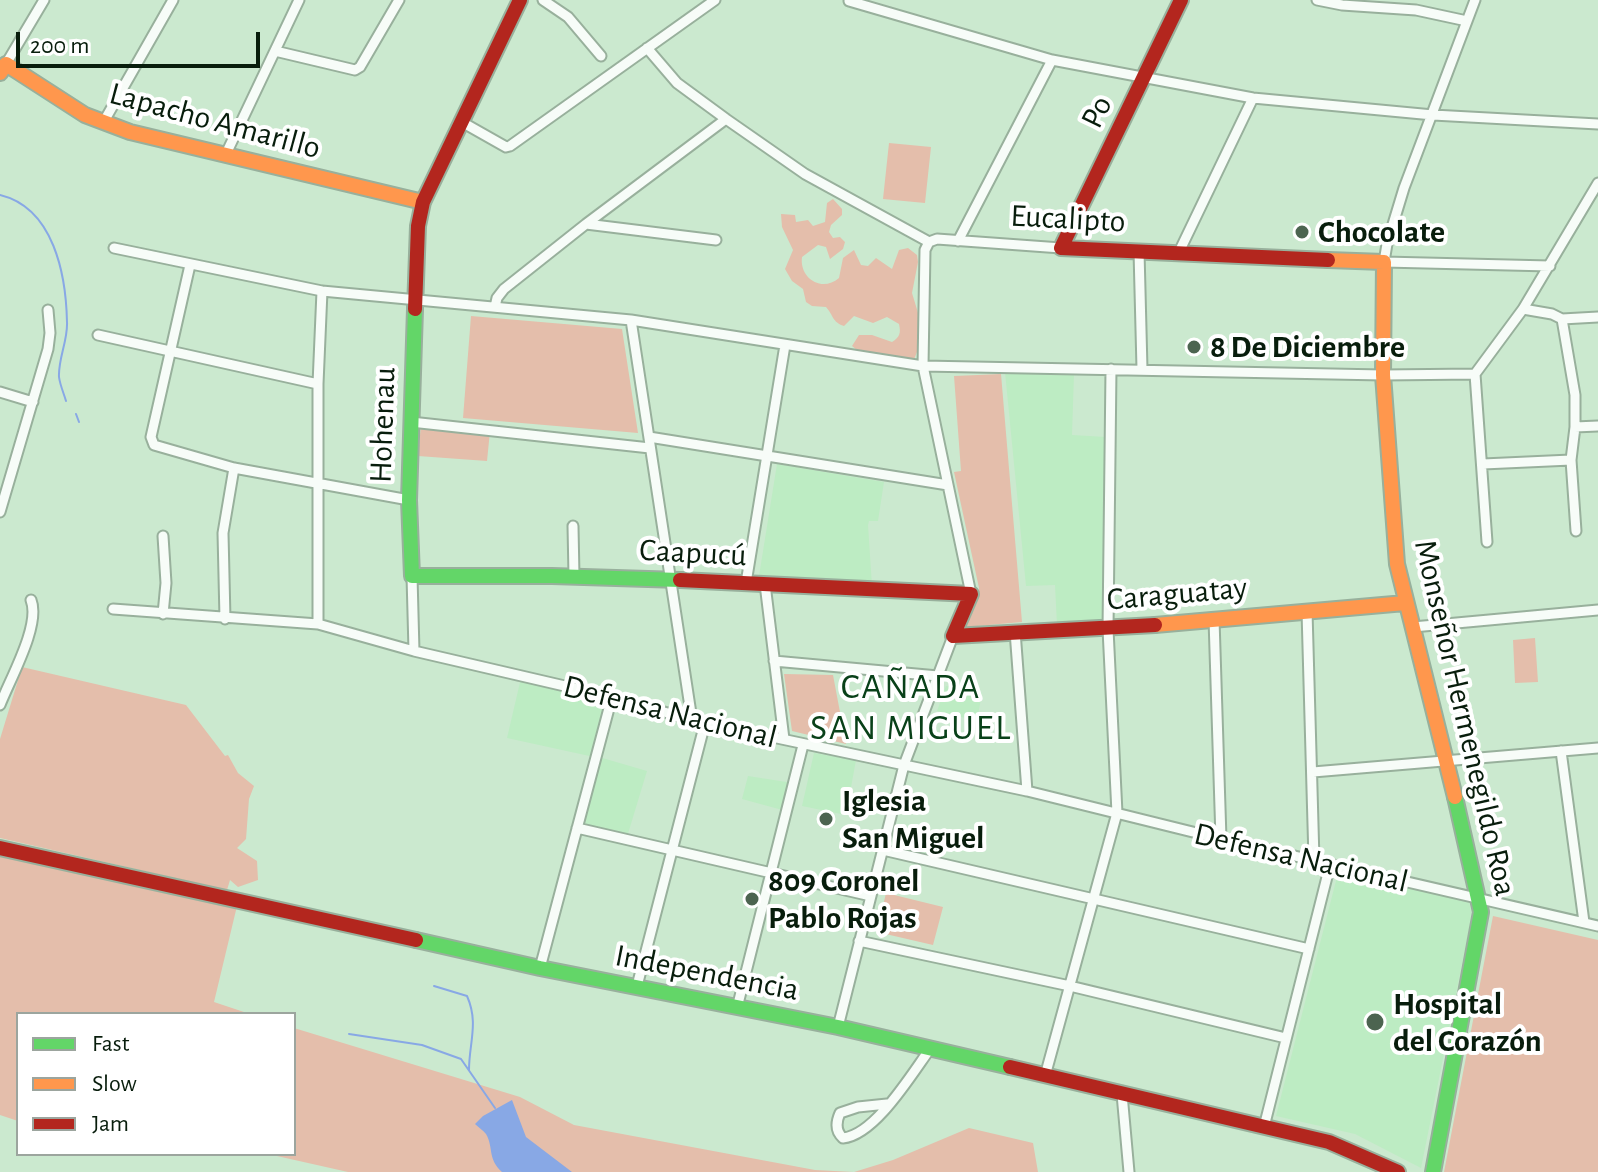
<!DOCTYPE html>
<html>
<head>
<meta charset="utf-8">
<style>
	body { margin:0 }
	#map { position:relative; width:1598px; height:1172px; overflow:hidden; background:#cbe9cf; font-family:"Alegreya Sans",sans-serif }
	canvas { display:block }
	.legend { position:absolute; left:16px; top:1012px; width:280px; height:144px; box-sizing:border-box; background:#fff; border:2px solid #9ca59e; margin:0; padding:10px 14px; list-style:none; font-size:24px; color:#081d0c }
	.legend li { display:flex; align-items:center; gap:16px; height:40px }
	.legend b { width:40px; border:2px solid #9ca59e }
	.scale { position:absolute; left:16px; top:32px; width:244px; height:36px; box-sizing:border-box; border:4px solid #081d0c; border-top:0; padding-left:10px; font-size:24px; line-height:28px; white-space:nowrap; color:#081d0c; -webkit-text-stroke:6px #fff; paint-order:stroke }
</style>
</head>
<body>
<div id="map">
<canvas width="1598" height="1172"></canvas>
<ul class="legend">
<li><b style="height:10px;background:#63d668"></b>Fast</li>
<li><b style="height:10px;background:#ff974d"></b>Slow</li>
<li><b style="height:10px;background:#b3261e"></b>Jam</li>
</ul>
<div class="scale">200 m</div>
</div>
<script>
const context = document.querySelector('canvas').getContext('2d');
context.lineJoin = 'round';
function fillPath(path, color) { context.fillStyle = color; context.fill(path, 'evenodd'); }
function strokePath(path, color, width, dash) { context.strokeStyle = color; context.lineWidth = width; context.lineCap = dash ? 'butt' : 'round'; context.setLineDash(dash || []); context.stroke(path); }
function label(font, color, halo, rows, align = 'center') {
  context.font = font + ' "Alegreya Sans",sans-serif'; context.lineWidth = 8; context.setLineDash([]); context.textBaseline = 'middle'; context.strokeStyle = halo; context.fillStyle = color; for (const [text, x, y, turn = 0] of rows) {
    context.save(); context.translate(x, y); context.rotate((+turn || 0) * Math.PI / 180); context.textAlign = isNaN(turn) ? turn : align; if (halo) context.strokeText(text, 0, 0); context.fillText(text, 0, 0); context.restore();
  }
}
const built = new Path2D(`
	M 1005,372 L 1074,374 L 1072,435 L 1106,437 L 1103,617 L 1100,620 L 1057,625 L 1055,585 L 1026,586 Z
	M 777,464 L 884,482 L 878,521 L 869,521 L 868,525 L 872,586 L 767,579 L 759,576 Z
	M 521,678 L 608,700 L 594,757 L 507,738 Z
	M 946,686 L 982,693 L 977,721 L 937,711 Z
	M 814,753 L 856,760 L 846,815 L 802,806 Z
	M 599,757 L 647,771 L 627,837 L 583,827 L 582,824 Z
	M 748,776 L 793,783 L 786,811 L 742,799 Z
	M 1339,869 L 1469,901 L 1471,912 L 1469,929 L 1421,1168 L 1355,1134 L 1276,1116 Z`);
const green = new Path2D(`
	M 889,143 L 931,147 L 925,203 L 883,199 Z
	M 833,199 L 842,209 L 842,215 L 831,225 L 829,232 L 833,238 L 840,237 L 845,242 L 843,249 L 830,259 L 826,247 L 818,245 L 802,257 C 799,278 822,293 839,278 L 843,258 L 854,250 L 861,265 L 868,266 L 876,258 L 892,269 L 899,250 L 908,248 L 917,255 L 918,262 L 912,293 L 919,316 L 917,352 L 913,362 L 863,355 L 852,346 L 859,335 L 872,335 L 892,342 C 900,337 901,333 899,324 L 887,317 L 873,323 L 854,316 L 844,326 C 832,322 834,316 826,307 L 812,306 L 806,302 L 803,289 L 792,281 L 785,269 L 793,250 L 782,227 L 781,214 L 795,215 L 796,222 L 808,220 L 813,226 L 825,222 L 827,203 Z
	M 471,316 L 622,329 L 638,433 L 463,418 Z
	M 1001,374 L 1022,622 L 966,627 L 977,602 L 979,588 L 954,472 L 961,471 L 954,376 Z
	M 421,425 L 490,431 L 487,461 L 418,456 Z
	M 1535,638 L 1538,682 L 1515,683 L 1513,640 Z
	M 22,667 L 186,705 L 225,756 L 228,755 L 238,773 L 254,786 L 249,799 L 246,839 L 237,848 L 257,861 L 258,880 L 238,887 L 230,880 L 227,890 L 0,838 L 0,739 Z
	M 784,674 L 833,675 L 846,744 L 792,731 Z
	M 0,852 L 237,906 L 214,1002 L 250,1014 L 18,1014 L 18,1121 L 0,1115 Z
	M 886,893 L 943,907 L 933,945 L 877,932 Z
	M 1493,916 L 1598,940 L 1598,1172 L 1444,1172 Z
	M 294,1028 L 520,1097 L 574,1125 L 815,1170 L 854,1172 L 893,1160 L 969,1128 L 1033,1143 L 1038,1172 L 348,1172 L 268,1154 L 294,1154 Z`);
const water = new Path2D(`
	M 512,1100 L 526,1137 L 572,1172 L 502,1172 C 487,1158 494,1148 486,1134 C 483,1130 478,1127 475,1124 L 483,1116 Z`);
const stream = new Path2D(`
	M 0,195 C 54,208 66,275 67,322 C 68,340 58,359 59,377 C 60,385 64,394 66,401
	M 76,414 L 79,422
	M 434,986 L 467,996 C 479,1023 469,1043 469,1070
	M 349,1034 L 422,1045 L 461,1059 L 495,1108`);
const street = new Path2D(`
	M 543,0 L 568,17 L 601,56
	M 1317,0 L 1342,5 L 1416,10 L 1467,21
	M 1475,0 L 1404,188 L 1387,244 L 1384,262 L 1550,266
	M 849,1 L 1052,60 L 1253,98 L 1433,115 L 1598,124
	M 647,48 L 677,83 L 726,119 L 805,174 L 929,242 L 937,239 L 1061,248
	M 275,51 L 355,70 L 360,67 L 399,0
	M 6,64 L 44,0
	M 460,121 L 506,147 L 510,146 L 715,0
	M 103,123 L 173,0
	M 225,156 L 299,0
	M 586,224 L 716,240
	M 958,241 L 1052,60
	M 929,242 L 925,250 L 923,366 L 971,594
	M 114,248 L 322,291 L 631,320 L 923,366 L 1383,375 L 1475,374
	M 1139,251 L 1142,369
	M 1179,252 L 1253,98
	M 190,265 L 151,437 L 154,445 L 234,468 L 409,500
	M 495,307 L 497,298 L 504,289 L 586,224 L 726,119
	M 1523,309 L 1552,314 L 1562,319 L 1598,317
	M 1562,319 L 1575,395 L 1575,427 L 1571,460 L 1576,531
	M 631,320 L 692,720
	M 98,335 L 318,384
	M 0,392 L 33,402
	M 411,422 L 650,448
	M 1575,427 L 1598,426
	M 649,437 L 948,485
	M 1483,464 L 1571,460
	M 0,512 L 48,349 L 50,333 L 48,310
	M 573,526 L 574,576
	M 163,536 L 166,583 L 163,614
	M 1487,542 L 1475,374 L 1523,309 L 1598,183
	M 412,576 L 414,651
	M 746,583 L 785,345
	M 765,584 L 784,739
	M 113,609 L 318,624 L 414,651 L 612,697 L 692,720 L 1027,791 L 1221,839 L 1598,926
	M 1307,611 L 1314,860
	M 225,619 L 223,533 L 234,468
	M 1214,619 L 1221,839
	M 318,624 L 318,384 L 322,291
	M 1413,627 L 1598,610
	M 1015,631 L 1027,791
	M 774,661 L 938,676
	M 0,705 C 10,679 41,625 31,600
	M 1561,751 L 1584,922
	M 1313,772 L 1598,748
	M 577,828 L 871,896
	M 883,850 L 1309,949
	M 859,941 L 1070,986 L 1286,1038
	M 540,968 L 612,697
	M 637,986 L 705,723
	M 737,1008 L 803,745
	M 838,1027 L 904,765 L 953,636
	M 1045,1076 L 1117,813 L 1108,629 L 1111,369
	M 1122,1094 L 1129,1172
	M 887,1104 L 858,1107 L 840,1113 C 836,1122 835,1131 843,1138 C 875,1135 911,1075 930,1049
	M 1264,1127 L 1330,865`);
const fast = new Path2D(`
	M 415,309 L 409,500 L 412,576 L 552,576 L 680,580
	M 416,940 L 540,968 L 838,1027 L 1010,1067
	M 1433,1172 L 1481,912 L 1455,797`);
const slow = new Path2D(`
	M 0,73 L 6,64 L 85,115 L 130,132 L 423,202
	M 1328,260 L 1384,262 L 1383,375 L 1397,564 L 1455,797
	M 1155,625 L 1405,603`);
const jam = new Path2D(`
	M 1181,0 L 1061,248 L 1328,260
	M 415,309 L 418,226 L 423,202 L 520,0
	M 680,580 L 971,594 L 953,636 L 1155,625
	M 0,848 L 416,940
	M 1010,1067 L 1329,1142 L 1398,1172`);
const markers = [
	[1302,232,8,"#4c6450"],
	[1194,347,8,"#4c6450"],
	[826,819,8,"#4c6450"],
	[752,899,8,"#4c6450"],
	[1375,1022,10,"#4c6450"]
];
const streetNames = [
	["Po",1097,112,-64],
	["Lapacho Amarillo",215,121,15],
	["Eucalipto",1068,219,3],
	["Hohenau",383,425,-88],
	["Caapucú",693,553,3],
	["Caraguatay",1177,594,-5],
	["Defensa Nacional",670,712,14],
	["Monseñor Hermenegildo Roa",1465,718,77],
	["Defensa Nacional",1301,858,13],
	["Independencia",707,973,11]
];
const poiNames = [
	["Chocolate",1318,232],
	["8 De Diciembre",1210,347],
	["Iglesia",842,801],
	["San Miguel",842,838],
	["809 Coronel",768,881],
	["Pablo Rojas",768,918],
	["Hospital",1393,1004],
	["del Corazón",1393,1041]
];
const quarterNames = [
	["CAÑADA",911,687],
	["SAN MIGUEL",911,728]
];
fillPath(built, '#bdecc3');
fillPath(green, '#e4beab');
fillPath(water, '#88a8e5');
strokePath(stream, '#88a8e5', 2);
strokePath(street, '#98b09c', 13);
strokePath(fast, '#98b09c', 18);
strokePath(slow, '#98b09c', 18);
strokePath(jam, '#98b09c', 18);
strokePath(street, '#f7fcf8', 9);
strokePath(fast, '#63d668', 14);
strokePath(slow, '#ff974d', 14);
strokePath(jam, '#b3261e', 14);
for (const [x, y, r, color] of markers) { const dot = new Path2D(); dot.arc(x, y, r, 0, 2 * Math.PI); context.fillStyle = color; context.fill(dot); strokePath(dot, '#fff', 3); }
label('32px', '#081d0c', '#fff', streetNames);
label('bold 32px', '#081d0c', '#fff', poiNames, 'left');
context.letterSpacing = '2px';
label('36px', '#094119', '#fff', quarterNames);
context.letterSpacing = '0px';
</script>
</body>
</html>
